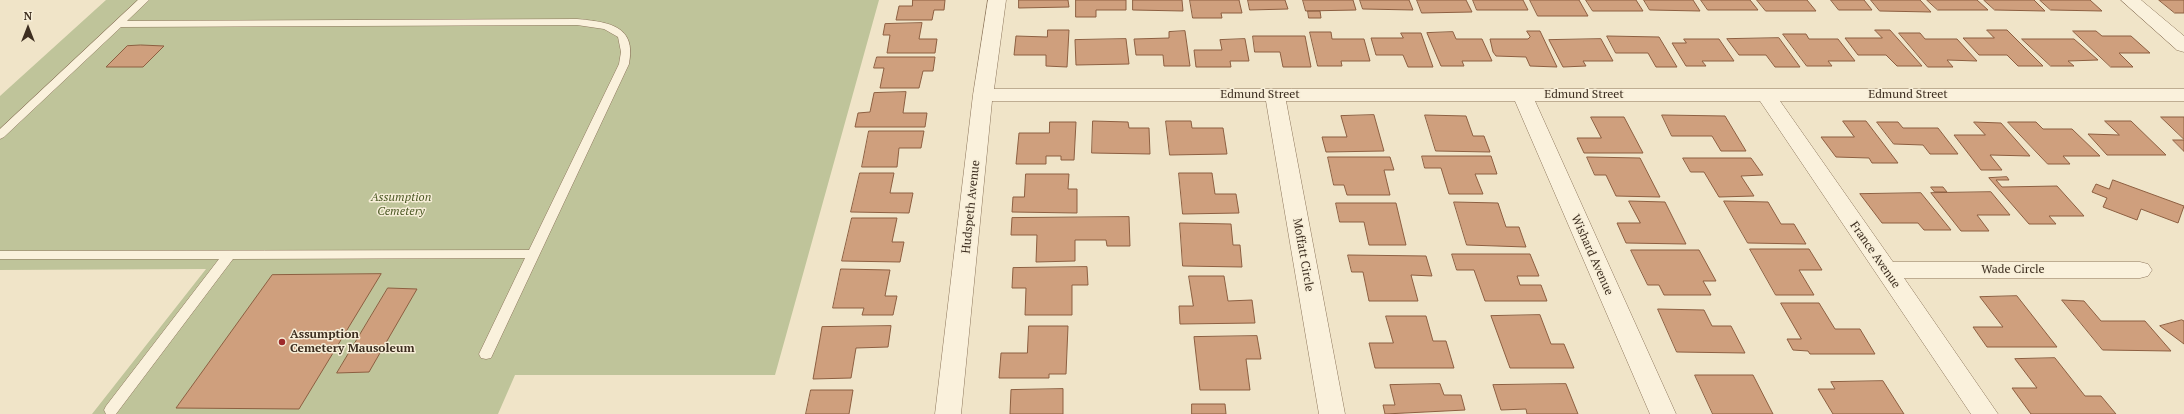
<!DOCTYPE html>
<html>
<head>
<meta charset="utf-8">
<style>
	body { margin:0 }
	#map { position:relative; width:2184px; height:414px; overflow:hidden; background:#f0e4c8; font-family:"PT Serif",serif }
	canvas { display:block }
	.north { position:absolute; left:8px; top:8px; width:40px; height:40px; -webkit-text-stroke:3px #f7eed8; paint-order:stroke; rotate:0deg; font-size:11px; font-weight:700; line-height:16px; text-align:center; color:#3d2e20 }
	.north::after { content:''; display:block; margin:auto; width:14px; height:18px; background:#3d2e20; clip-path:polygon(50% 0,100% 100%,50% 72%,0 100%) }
</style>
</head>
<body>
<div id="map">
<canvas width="2184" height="414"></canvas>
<div class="north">N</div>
</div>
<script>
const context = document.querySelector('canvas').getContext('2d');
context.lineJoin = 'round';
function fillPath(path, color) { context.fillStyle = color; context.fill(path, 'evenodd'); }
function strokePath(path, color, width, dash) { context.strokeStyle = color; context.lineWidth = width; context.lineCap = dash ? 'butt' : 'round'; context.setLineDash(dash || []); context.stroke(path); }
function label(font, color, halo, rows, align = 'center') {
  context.font = font + ' "PT Serif",serif'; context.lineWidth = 3; context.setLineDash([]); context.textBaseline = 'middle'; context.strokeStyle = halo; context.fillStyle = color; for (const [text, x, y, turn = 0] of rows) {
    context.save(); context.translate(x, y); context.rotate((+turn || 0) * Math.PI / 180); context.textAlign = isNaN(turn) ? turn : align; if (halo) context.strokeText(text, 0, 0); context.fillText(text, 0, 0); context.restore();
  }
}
const cemetery = new Path2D(`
	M 106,0 L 879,0 L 775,375 L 515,375 L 498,414 L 92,414 L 206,269 L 0,270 L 0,96 Z`);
const building = new Path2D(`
	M 913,0 L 945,0 L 944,10 L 934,10 L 932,20 L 896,20 L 899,6 L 912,6 Z
	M 1019,0 L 1068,0 L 1069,7 L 1019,8 Z
	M 1076,0 L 1126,0 L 1126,10 L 1096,10 L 1096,17 L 1076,17 Z
	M 1133,0 L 1182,0 L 1183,11 L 1133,10 Z
	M 1190,0 L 1239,0 L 1242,13 L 1221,13 L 1222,18 L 1193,18 Z
	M 1248,0 L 1285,0 L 1288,9 L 1250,10 Z
	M 1303,0 L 1353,0 L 1356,10 L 1306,11 Z
	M 1360,0 L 1409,0 L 1413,10 L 1363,9 Z
	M 1417,0 L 1466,0 L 1472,12 L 1422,13 Z
	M 1473,0 L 1523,0 L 1528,10 L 1477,10 Z
	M 1530,0 L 1579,0 L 1588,16 L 1538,16 Z
	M 1586,0 L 1636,0 L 1643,11 L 1593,11 Z
	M 1644,0 L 1693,0 L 1700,11 L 1650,10 Z
	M 1701,0 L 1750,0 L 1758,10 L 1708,10 Z
	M 1757,0 L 1807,0 L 1816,11 L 1766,11 Z
	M 1831,0 L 1864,0 L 1872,10 L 1839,10 Z
	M 1871,0 L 1920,0 L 1931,12 L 1880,11 Z
	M 1927,0 L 1977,0 L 1988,10 L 1938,10 Z
	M 1984,0 L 2034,0 L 2045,11 L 1995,10 Z
	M 2040,0 L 2090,0 L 2102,11 L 2051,10 Z
	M 2159,0 L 2184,0 L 2184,13 L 2175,13 Z
	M 1308,11 L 1320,11 L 1321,18 L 1309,18 Z
	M 922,23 L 919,39 L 937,39 L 935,53 L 887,53 L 890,35 L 883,35 L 885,24 Z
	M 1048,30 L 1069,30 L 1067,67 L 1046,66 L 1046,55 L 1014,55 L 1016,36 L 1047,37 Z
	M 1875,30 L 1890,30 L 1922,66 L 1897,66 L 1886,55 L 1858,55 L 1845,38 L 1882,38 Z
	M 1987,30 L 2007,30 L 2043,66 L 2018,66 L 2007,55 L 1979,55 L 1963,38 L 1994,38 Z
	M 1185,31 L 1190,66 L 1164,66 L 1163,55 L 1136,55 L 1134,39 L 1169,38 L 1169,32 Z
	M 1527,31 L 1540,31 L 1557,67 L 1530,66 L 1526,57 L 1496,56 L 1493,52 L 1490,39 L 1528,39 L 1530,37 Z
	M 2073,31 L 2096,31 L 2102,36 L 2131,36 L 2150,53 L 2119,53 L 2133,67 L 2111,67 Z
	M 1310,32 L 1331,32 L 1332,39 L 1364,39 L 1370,61 L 1341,61 L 1342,66 L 1318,66 Z
	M 1453,32 L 1456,39 L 1482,39 L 1492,61 L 1462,61 L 1464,66 L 1441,66 L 1427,33 Z
	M 1401,33 L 1421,33 L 1433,67 L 1408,67 L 1403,55 L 1376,55 L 1371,38 L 1403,38 Z
	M 1899,33 L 1920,33 L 1925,39 L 1957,39 L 1977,61 L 1947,60 L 1953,67 L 1928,67 Z
	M 1783,34 L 1806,34 L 1809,39 L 1838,39 L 1855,61 L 1828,61 L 1832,66 L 1807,66 Z
	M 1253,36 L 1305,36 L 1311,67 L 1283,67 L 1280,52 L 1255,52 Z
	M 1607,36 L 1659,37 L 1677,67 L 1656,67 L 1648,53 L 1616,53 Z
	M 1779,38 L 1800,67 L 1775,67 L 1766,55 L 1739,55 L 1727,39 Z
	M 1126,39 L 1129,64 L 1076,65 L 1075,40 Z
	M 1245,39 L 1249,61 L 1230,61 L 1231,67 L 1196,67 L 1194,50 L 1222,50 L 1220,40 Z
	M 1601,39 L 1613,61 L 1583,61 L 1586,66 L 1563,67 L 1549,40 Z
	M 1684,39 L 1719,39 L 1734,61 L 1702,61 L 1706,66 L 1686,66 L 1672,43 L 1686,43 Z
	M 2022,39 L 2074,39 L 2098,60 L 2068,61 L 2074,66 L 2051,66 Z
	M 141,45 L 164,46 L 143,67 L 106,67 L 127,46 Z
	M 877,57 L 935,57 L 933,71 L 923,71 L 919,88 L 880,88 L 884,68 L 874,68 Z
	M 906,92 L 903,113 L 927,113 L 925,127 L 855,127 L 858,113 L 870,112 L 874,93 Z
	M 1374,115 L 1384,151 L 1326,152 L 1322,137 L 1347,137 L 1341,116 Z
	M 1425,115 L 1466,116 L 1473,136 L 1484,136 L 1490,152 L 1436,151 Z
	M 1662,115 L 1725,116 L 1746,151 L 1721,151 L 1712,136 L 1672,136 Z
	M 1591,117 L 1624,117 L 1643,153 L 1584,153 L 1577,138 L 1601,138 Z
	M 2161,117 L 2184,117 L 2184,139 Z
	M 1093,121 L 1128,122 L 1129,128 L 1149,128 L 1150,154 L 1092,153 Z
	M 1166,121 L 1191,121 L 1192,128 L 1223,128 L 1227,154 L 1170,155 Z
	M 1843,121 L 1866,121 L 1898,163 L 1872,163 L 1869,158 L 1836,157 L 1821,137 L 1854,137 Z
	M 2105,121 L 2131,121 L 2166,155 L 2107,155 L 2088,134 L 2119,135 Z
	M 1050,122 L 1076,122 L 1074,160 L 1061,160 L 1061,156 L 1046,156 L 1046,164 L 1016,164 L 1019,133 L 1049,133 Z
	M 1877,122 L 1898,122 L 1903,128 L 1938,128 L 1958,154 L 1930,154 L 1923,145 L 1894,144 Z
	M 1974,122 L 2001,123 L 2030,156 L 1990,155 L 2002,170 L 1981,170 L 1954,135 L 1985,135 Z
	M 2008,122 L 2036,122 L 2043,129 L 2072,129 L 2100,156 L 2063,156 L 2070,164 L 2048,164 Z
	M 869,131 L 924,131 L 921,148 L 899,148 L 897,167 L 862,167 Z
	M 2173,140 L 2184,140 L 2184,151 Z
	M 1422,156 L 1491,156 L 1497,174 L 1475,174 L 1483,194 L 1449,194 L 1441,168 L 1425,168 Z
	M 1328,157 L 1390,157 L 1394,170 L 1384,170 L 1390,195 L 1347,195 L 1344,185 L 1334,185 Z
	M 1587,157 L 1640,158 L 1660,197 L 1616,196 L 1606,175 L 1595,175 Z
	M 1683,158 L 1751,158 L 1763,175 L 1741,176 L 1754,196 L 1719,197 L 1704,172 L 1691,172 Z
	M 860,173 L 894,173 L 890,193 L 913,193 L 909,213 L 851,212 Z
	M 1179,173 L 1212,173 L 1215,194 L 1236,194 L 1239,213 L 1183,214 Z
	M 1026,174 L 1069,174 L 1068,189 L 1077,189 L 1077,213 L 1012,212 L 1013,197 L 1024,197 Z
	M 2007,177 L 2009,180 L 1996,180 L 2002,187 L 2057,186 L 2084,216 L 2049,216 L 2056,224 L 2029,224 L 1989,178 Z
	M 2113,180 L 2184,206 L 2178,223 L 2141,209 L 2137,220 L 2103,207 L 2107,198 L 2092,192 L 2096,184 L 2109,189 Z
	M 1931,187 L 1943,187 L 1947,192 L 1935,192 Z
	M 1991,192 L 2010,215 L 1977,215 L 1989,231 L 1961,231 L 1931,193 Z
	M 1921,193 L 1951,230 L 1924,230 L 1918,223 L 1882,223 L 1860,194 Z
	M 1629,201 L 1665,202 L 1686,244 L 1626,243 L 1617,223 L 1640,223 Z
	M 1724,201 L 1768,202 L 1781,224 L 1794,224 L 1806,244 L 1748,243 Z
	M 1454,202 L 1498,203 L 1506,227 L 1519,227 L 1526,247 L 1467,245 Z
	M 1336,203 L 1396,203 L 1406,245 L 1369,245 L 1364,222 L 1340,222 Z
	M 1129,217 L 1130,246 L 1107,246 L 1106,240 L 1075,240 L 1075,261 L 1036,262 L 1037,235 L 1011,235 L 1012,218 Z
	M 852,218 L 897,218 L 892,242 L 904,242 L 900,262 L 842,261 Z
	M 1180,223 L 1231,224 L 1233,245 L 1240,245 L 1242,267 L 1183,266 Z
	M 1750,249 L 1809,249 L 1822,270 L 1799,270 L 1814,295 L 1776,295 Z
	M 1631,250 L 1699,250 L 1716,281 L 1703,281 L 1711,295 L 1664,295 L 1659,285 L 1648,285 Z
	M 1452,254 L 1530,254 L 1539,276 L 1517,276 L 1520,285 L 1541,285 L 1547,301 L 1485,301 L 1474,270 L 1457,270 Z
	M 1348,255 L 1426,256 L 1432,276 L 1411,275 L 1418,301 L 1369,301 L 1363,272 L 1352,272 Z
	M 1087,267 L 1088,285 L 1072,285 L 1072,315 L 1025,315 L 1026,288 L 1012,288 L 1013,268 Z
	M 841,269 L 890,270 L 885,296 L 897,296 L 893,315 L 862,315 L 864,308 L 833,308 Z
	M 381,274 L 299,409 L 176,408 L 272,275 Z
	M 1189,276 L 1224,276 L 1228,301 L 1252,300 L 1255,323 L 1180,324 L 1179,306 L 1193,306 Z
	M 388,288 L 417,289 L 369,372 L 337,373 Z
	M 2017,296 L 2057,347 L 1987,347 L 1973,327 L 2003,327 L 1980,297 Z
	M 2062,300 L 2084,301 L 2101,321 L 2145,321 L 2171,351 L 2103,350 Z
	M 1781,303 L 1819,303 L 1835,329 L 1860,329 L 1875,354 L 1810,354 L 1808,351 L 1793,350 L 1787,339 L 1801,339 Z
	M 1658,309 L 1704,310 L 1712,326 L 1731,326 L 1745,353 L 1677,352 Z
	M 1540,315 L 1551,344 L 1564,344 L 1574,368 L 1510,368 L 1491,316 Z
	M 1386,316 L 1426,316 L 1433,341 L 1446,341 L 1454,368 L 1375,368 L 1369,343 L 1393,343 Z
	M 2182,320 L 2184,321 L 2184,344 L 2160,326 Z
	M 891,326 L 888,347 L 856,348 L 851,378 L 813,379 L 822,327 Z
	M 1029,326 L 1068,326 L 1066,374 L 1049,374 L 1049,378 L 999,378 L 1001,353 L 1027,353 Z
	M 1257,336 L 1261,359 L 1246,359 L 1250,390 L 1200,390 L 1194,337 Z
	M 2055,358 L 2085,396 L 2101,396 L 2116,414 L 2031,414 L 2012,388 L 2037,388 L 2015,359 Z
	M 1695,375 L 1753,375 L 1773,414 L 1713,414 Z
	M 1883,381 L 1904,414 L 1833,414 L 1818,389 L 1835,389 L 1831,382 Z
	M 1440,384 L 1444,395 L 1461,395 L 1465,410 L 1385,414 L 1383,405 L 1395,405 L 1390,385 Z
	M 1566,384 L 1578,414 L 1527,414 L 1526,409 L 1501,410 L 1493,385 Z
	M 1063,389 L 1063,414 L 1010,414 L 1011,390 Z
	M 811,390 L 853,390 L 849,414 L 806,414 Z
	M 1192,404 L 1225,404 L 1226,414 L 1192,414 Z`);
const service = new Path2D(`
	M 138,0 L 149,0 L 127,21 L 577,19 C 608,22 637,25 629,64 L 491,358 L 486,359 L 481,358 L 479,354 L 525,258 L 233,259 L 116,414 L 106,414 L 104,410 L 106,406 L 219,259 L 0,259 L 0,251 L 529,250 L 619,64 L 621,52 L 618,37 L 604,29 L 577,25 L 121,27 L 4,137 L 0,139 L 0,129 Z`);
const minor = new Path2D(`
	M 988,0 L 1006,0 L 994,89 L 2184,89 L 2184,101 L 1780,101 L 1893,262 L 2140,262 L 2148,264 L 2152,270 L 2148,276 L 2140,278 L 1904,278 L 1998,414 L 1971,414 L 1760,101 L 1535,101 L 1676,414 L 1650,414 L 1515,101 L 1286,101 L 1345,414 L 1319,414 L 1266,101 L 992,101 L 961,414 L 935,414 L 973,95 Z
	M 2121,0 L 2141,0 L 2184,36 L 2184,52 L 2177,50 Z`);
const markers = [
	[282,342,4,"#9e2a2b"]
];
const streetNames = [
	["Edmund Street",1260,95],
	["Edmund Street",1584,95],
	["Edmund Street",1908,95],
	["Hudspeth Avenue",971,207,-84],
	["Moffatt Circle",1303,255,80],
	["Wishard Avenue",1592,255,66],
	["France Avenue",1875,255,55],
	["Wade Circle",2013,270]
];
const parkNames = [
	["Assumption",401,198],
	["Cemetery",401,212]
];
const poiNames = [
	["Assumption",290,335],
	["Cemetery Mausoleum",290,349]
];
fillPath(cemetery, '#bfc49a');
fillPath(building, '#cf9f7d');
strokePath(building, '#8d5f41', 1);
strokePath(service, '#8d765c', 1);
strokePath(minor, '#8d765c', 1);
fillPath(service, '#faf1dc');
fillPath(minor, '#faf1dc');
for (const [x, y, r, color] of markers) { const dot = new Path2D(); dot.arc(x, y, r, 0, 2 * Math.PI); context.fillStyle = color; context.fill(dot); strokePath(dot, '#f7eed8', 1.5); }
label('12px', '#3d2e20', '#f7eed8', streetNames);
label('italic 12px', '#4d5a26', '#f7eed8', parkNames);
label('bold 12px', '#3d2e20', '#f7eed8', poiNames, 'left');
</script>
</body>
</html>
